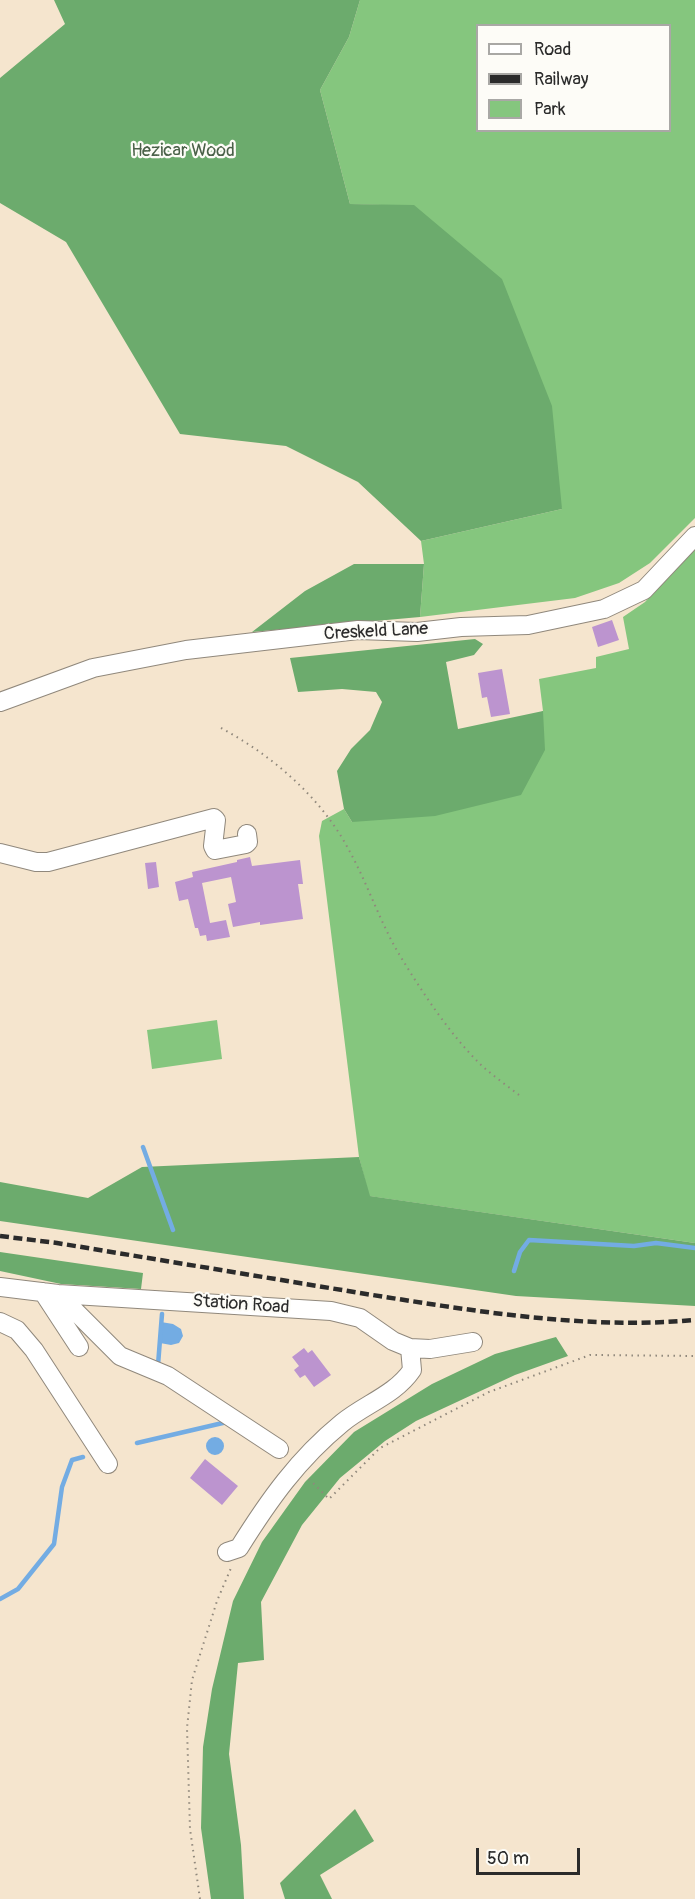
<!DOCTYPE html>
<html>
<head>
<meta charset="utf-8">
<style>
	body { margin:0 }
	#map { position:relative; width:695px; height:1899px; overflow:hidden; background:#f5e5ce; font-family:Pangolin,sans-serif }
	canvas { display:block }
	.legend { position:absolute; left:476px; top:24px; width:195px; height:108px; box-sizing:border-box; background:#fdfcf7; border:2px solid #a9a8a5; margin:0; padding:8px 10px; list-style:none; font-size:18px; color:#2b2b2b }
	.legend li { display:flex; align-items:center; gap:12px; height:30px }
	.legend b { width:30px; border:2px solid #a9a8a5 }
	.scale { position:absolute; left:476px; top:1848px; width:104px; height:27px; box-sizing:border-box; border:3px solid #2b2b2b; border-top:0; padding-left:8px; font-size:18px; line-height:21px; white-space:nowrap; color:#2b2b2b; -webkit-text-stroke:4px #fdfcf7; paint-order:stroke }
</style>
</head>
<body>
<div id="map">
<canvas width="695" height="1899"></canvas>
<ul class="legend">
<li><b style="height:8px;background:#fff"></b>Road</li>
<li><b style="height:8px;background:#2b2b2b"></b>Railway</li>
<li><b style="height:16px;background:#85c67e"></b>Park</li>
</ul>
<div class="scale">50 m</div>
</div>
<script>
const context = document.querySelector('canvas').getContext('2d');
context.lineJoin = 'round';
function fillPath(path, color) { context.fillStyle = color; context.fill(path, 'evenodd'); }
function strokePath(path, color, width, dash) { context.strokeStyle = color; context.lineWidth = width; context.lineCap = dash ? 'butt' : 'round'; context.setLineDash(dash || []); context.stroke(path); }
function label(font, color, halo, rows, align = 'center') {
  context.font = font + ' Pangolin,sans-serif'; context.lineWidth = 4.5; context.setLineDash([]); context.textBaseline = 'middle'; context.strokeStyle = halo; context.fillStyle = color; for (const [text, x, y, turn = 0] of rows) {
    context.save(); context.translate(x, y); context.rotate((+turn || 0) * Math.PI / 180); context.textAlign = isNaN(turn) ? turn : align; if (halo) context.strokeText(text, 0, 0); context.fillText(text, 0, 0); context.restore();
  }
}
const green = new Path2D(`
	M 360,0 L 695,0 L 695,518 L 650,563 L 619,583 L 575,598 L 420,617 L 424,564 L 421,541 L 562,509 L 414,206 L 350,204 L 320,90 L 349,37 ZM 478,26 L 670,26 L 670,130 L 478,130 Z
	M 695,546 L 695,1243 L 369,1196 L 359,1157 L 319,836 L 322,821 L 344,809 L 352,822 L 543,711 L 539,679 L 596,668 L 596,657 L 629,649 L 623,617 L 645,602 Z
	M 217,1020 L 222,1059 L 152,1069 L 147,1030 Z`);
const forest = new Path2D(`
	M 54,0 L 360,0 L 349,37 L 320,90 L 350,204 L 414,205 L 502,279 L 552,406 L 562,509 L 421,541 L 358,482 L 286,446 L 180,434 L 66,242 L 0,203 L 0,78 L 65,24 Z
	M 354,564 L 424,564 L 420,617 L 252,632 L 305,591 Z
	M 475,639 L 483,644 L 474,655 L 446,662 L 458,729 L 543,711 L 545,750 L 521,795 L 435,816 L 352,822 L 344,809 L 337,771 L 351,749 L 370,730 L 382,702 L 376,692 L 342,689 L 298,692 L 290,658 Z
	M 359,1157 L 370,1196 L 695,1243 L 695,1306 L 516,1296 L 0,1221 L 0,1182 L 88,1198 L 142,1167 Z
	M 0,1252 L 143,1273 L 141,1289 L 61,1284 L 0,1271 Z
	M 556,1337 L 568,1356 L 515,1375 L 416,1421 L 385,1441 L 340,1478 L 302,1525 L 261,1602 L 264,1660 L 238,1663 L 229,1754 L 241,1845 L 244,1899 L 211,1899 L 201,1828 L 203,1747 L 212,1689 L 233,1601 L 262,1542 L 305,1482 L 354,1432 L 432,1384 L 495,1354 Z
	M 355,1809 L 374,1841 L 320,1875 L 332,1899 L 285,1899 L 280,1883 Z`);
const water = new Path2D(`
	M 161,1322 L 173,1324 L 181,1329 L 183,1336 L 179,1343 L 171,1345 L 160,1343 Z
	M206 1446a9 9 0 1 1 18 0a9 9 0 1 1-18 0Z`);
const stream = new Path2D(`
	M 143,1147 L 173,1230
	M 514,1271 L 520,1252 L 529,1240 L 634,1246 L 656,1243 L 695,1248
	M 158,1365 L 162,1314
	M 137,1443 L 227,1422
	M 0,1599 L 18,1589 L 54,1544 L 62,1487 L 72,1460 L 83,1457`);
const building = new Path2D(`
	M 612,620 L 619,640 L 598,647 L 592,627 Z
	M 502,669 L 510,714 L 491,717 L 487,697 L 482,698 L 478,673 Z
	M 250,857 L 252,866 L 300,860 L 303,884 L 298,884 L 303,919 L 260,925 L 260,922 L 233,927 L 228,904 L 236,902 L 231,877 L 202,883 L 210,923 L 226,920 L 230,937 L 207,941 L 206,935 L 200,936 L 198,928 L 195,928 L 188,899 L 179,901 L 175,882 L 193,877 L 192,872 L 237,862 L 237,860 Z
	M 156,862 L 159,887 L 148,889 L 145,863 Z
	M 304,1348 L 308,1353 L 312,1350 L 331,1375 L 314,1387 L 305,1375 L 300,1378 L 294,1370 L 299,1366 L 292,1357 Z
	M 205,1459 L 238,1486 L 222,1505 L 190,1478 Z`);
const path = new Path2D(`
	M 221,728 C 273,756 322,798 350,852 C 368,885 380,922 399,954 C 422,992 449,1033 480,1064 C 492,1075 506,1085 519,1095
	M 309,1479 L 329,1499 L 380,1448 L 489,1392 L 590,1355 L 695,1356
	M 200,1899 L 190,1829 L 187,1728 L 192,1680 L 217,1601 L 231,1568`);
const minor = new Path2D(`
	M 0,702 L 93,668 L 186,650 L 358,630 L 417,632 L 461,627 L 528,625 L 604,609 L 644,590 L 695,536
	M 0,853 L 36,862 L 48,862 L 214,818 L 216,820 L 213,846 L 215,850 L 246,844 L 248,842 L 247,834
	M 0,1287 L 58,1294 L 331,1311 L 360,1318 L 393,1341 L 410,1348 L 430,1349 L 473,1342
	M 43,1292 L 79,1347
	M 58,1294 L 120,1356 L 168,1376 L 279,1449
	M 0,1322 L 17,1330 L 34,1350 L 108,1464
	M 227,1552 L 239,1548 C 269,1500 298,1459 342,1423 C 365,1404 395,1395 412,1370 L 410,1348`);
const rail = new Path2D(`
	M 0,1236 L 57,1243 C 160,1260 263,1277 366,1294 C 475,1311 585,1330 695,1320`);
const parkNames = [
	["Hezicar Wood",183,151]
];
const streetNames = [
	["Creskeld Lane",376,632,-3],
	["Station Road",241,1305,4]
];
fillPath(green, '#85c67e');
fillPath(forest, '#6cab6d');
fillPath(water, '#73ace3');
strokePath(stream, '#73ace3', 4.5);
fillPath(building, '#bc94cf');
strokePath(minor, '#90887c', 20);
strokePath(path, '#90887c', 2, [1.5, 4.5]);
strokePath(minor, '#fff', 18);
strokePath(rail, '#2b2b2b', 4.5, [9, 4.5]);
label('18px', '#4a6148', '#fdfcf7', parkNames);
label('18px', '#2b2b2b', '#fdfcf7', streetNames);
</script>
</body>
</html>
